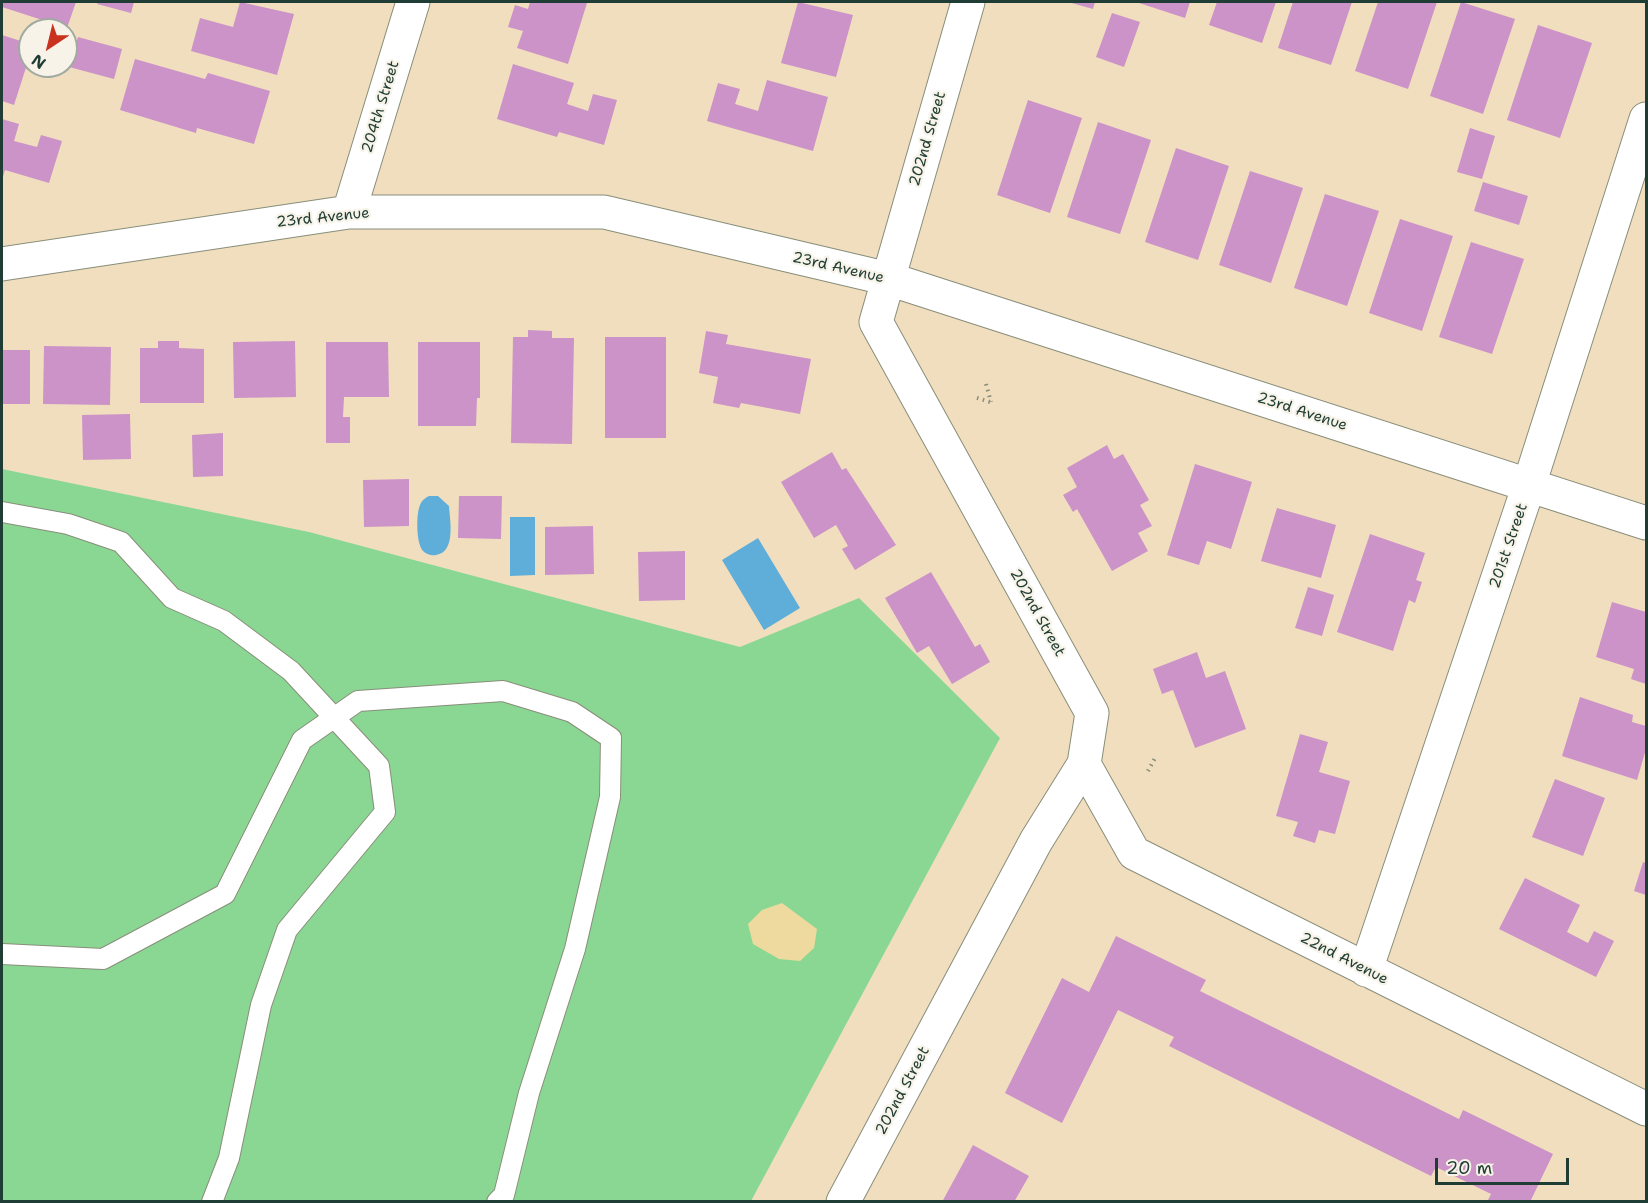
<!DOCTYPE html>
<html>
<head>
<meta charset="utf-8">
<style>
	body { margin:0 }
	#map { position:relative; width:1648px; height:1203px; overflow:hidden; background:#f1debf; font-family:"Shantell Sans",sans-serif }
	canvas { display:block }
	.frame { position:absolute; inset:0; border:3px solid #1f3d34; pointer-events:none }
	.north { position:absolute; left:18px; top:18px; width:60px; height:60px; box-sizing:border-box; background:#f7f3e8; border:2px solid #a1aaa0; border-radius:50%; rotate:215deg; font-size:16px; font-weight:700; line-height:24px; text-align:center; color:#1f3d34 }
	.north::after { content:''; display:block; margin:auto; width:21px; height:27px; background:#c8321e; clip-path:polygon(50% 0,100% 100%,50% 72%,0 100%) }
	.scale { position:absolute; left:1435px; top:1158px; width:134px; height:27px; box-sizing:border-box; border:3px solid #1f3d34; border-top:0; padding-left:8px; font-size:18px; line-height:21px; white-space:nowrap; color:#1f3d34; -webkit-text-stroke:4px #f7f3e8; paint-order:stroke }
</style>
</head>
<body>
<div id="map">
<canvas width="1648" height="1203"></canvas>
<div class="frame"></div>
<div class="north">N</div>
<div class="scale">20 m</div>
</div>
<script>
const context = document.querySelector('canvas').getContext('2d');
context.lineJoin = 'round';
function fillPath(path, color) { context.fillStyle = color; context.fill(path, 'evenodd'); }
function strokePath(path, color, width, dash) { context.strokeStyle = color; context.lineWidth = width; context.lineCap = dash ? 'butt' : 'round'; context.setLineDash(dash || []); context.stroke(path); }
function label(font, color, halo, rows, align = 'center') {
  context.font = font + ' "Shantell Sans",sans-serif'; context.lineWidth = 4.5; context.setLineDash([]); context.textBaseline = 'middle'; context.strokeStyle = halo; context.fillStyle = color; for (const [text, x, y, turn = 0] of rows) {
    context.save(); context.translate(x, y); context.rotate((+turn || 0) * Math.PI / 180); context.textAlign = isNaN(turn) ? turn : align; if (halo) context.strokeText(text, 0, 0); context.fillText(text, 0, 0); context.restore();
  }
}
const green = new Path2D(`
	M 2,469 L 309,532 L 740,647 L 859,598 L 1000,738 L 751,1201 L 2,1201 Z`);
const sand = new Path2D(`
	M 782,903 L 817,929 L 814,948 L 800,961 L 779,959 L 753,944 L 748,924 L 762,910 Z`);
const water = new Path2D(`
	M 429,496 L 438,496 L 449,506 C 450,521 456,552 436,555 C 431,556 426,554 423,551 C 416,543 416,514 420,505 C 422,500 425,498 429,496 Z
	M 510,517 L 535,517 L 535,575 L 510,576 Z
	M 758,538 L 800,608 L 764,630 L 722,560 Z`);
const building = new Path2D(`
	M 2,2 L 76,2 L 67,28 L 2,7 Z
	M 98,2 L 134,2 L 131,13 L 97,4 Z
	M 240,2 L 294,14 L 277,75 L 191,51 L 200,18 L 233,27 Z
	M 530,2 L 587,3 L 568,64 L 517,48 L 523,31 L 508,27 L 515,5 L 528,9 Z
	M 798,2 L 853,15 L 836,77 L 781,63 Z
	M 1068,2 L 1095,2 L 1093,9 Z
	M 1136,2 L 1190,2 L 1185,18 Z
	M 1217,2 L 1276,2 L 1262,43 L 1209,25 Z
	M 1293,2 L 1352,2 L 1331,65 L 1278,48 Z
	M 1378,2 L 1437,2 L 1408,89 L 1355,71 Z
	M 1461,2 L 1515,19 L 1483,114 L 1430,96 Z
	M 1112,13 L 1140,22 L 1124,67 L 1096,57 Z
	M 1538,25 L 1592,43 L 1560,138 L 1507,120 Z
	M 2,35 L 30,44 L 30,55 L 14,105 L 2,101 Z
	M 78,37 L 122,49 L 114,79 L 69,67 Z
	M 135,59 L 205,79 L 208,73 L 270,91 L 254,144 L 197,128 L 196,133 L 120,110 Z
	M 513,64 L 574,83 L 567,104 L 588,111 L 593,94 L 617,100 L 604,145 L 559,132 L 557,137 L 497,119 Z
	M 767,80 L 828,97 L 813,151 L 707,121 L 718,83 L 740,89 L 735,104 L 758,111 Z
	M 1028,100 L 1082,118 L 1050,213 L 997,195 Z
	M 2,119 L 19,124 L 14,141 L 37,147 L 41,135 L 62,141 L 49,183 L 5,170 L 2,180 Z
	M 1098,122 L 1151,140 L 1120,234 L 1067,217 Z
	M 1470,128 L 1495,136 L 1482,179 L 1457,172 Z
	M 1176,148 L 1229,166 L 1198,260 L 1145,242 Z
	M 1250,171 L 1303,188 L 1271,283 L 1219,265 Z
	M 1483,182 L 1528,196 L 1519,225 L 1474,211 Z
	M 1325,194 L 1379,211 L 1347,306 L 1294,288 Z
	M 1400,219 L 1453,236 L 1422,331 L 1369,313 Z
	M 1471,242 L 1524,259 L 1492,354 L 1439,337 Z
	M 528,330 L 552,331 L 552,338 L 574,338 L 572,444 L 511,443 L 513,337 L 528,337 Z
	M 706,331 L 728,335 L 726,344 L 811,359 L 800,414 L 741,403 L 739,408 L 713,403 L 718,377 L 699,373 Z
	M 605,337 L 666,337 L 666,438 L 605,438 Z
	M 158,341 L 179,341 L 179,348 L 204,349 L 204,403 L 140,403 L 140,348 L 158,348 Z
	M 295,341 L 296,397 L 234,398 L 233,342 Z
	M 326,342 L 388,342 L 389,397 L 344,397 L 343,417 L 350,417 L 350,443 L 326,443 Z
	M 418,342 L 480,342 L 480,398 L 477,398 L 476,426 L 418,426 Z
	M 44,346 L 111,347 L 110,405 L 43,404 Z
	M 2,350 L 30,350 L 30,404 L 2,404 Z
	M 130,414 L 131,459 L 83,460 L 82,415 Z
	M 223,433 L 223,476 L 193,477 L 192,435 Z
	M 1107,445 L 1114,459 L 1123,454 L 1149,500 L 1140,505 L 1152,526 L 1138,533 L 1148,551 L 1112,571 L 1077,509 L 1073,512 L 1063,495 L 1077,487 L 1067,468 Z
	M 832,452 L 842,470 L 846,468 L 896,545 L 855,570 L 842,549 L 848,546 L 836,525 L 814,538 L 781,482 Z
	M 1195,464 L 1252,482 L 1231,549 L 1207,541 L 1199,565 L 1167,555 Z
	M 409,479 L 409,526 L 364,527 L 363,480 Z
	M 459,496 L 502,496 L 501,539 L 458,538 Z
	M 1277,508 L 1336,525 L 1321,578 L 1261,561 Z
	M 593,526 L 594,574 L 545,575 L 545,527 Z
	M 1370,534 L 1425,553 L 1416,580 L 1422,582 L 1415,603 L 1409,600 L 1393,651 L 1337,632 Z
	M 685,551 L 685,600 L 639,601 L 638,552 Z
	M 931,572 L 975,647 L 980,644 L 990,662 L 952,684 L 929,646 L 917,653 L 885,598 Z
	M 1308,587 L 1334,595 L 1322,636 L 1295,628 Z
	M 1612,602 L 1646,612 L 1646,684 L 1631,679 L 1634,669 L 1596,657 Z
	M 1197,652 L 1206,678 L 1225,671 L 1246,729 L 1195,748 L 1173,690 L 1162,694 L 1153,669 Z
	M 1580,697 L 1633,715 L 1632,722 L 1646,726 L 1646,749 L 1637,780 L 1562,756 Z
	M 1300,734 L 1328,742 L 1319,772 L 1350,781 L 1335,834 L 1319,830 L 1315,843 L 1293,836 L 1298,822 L 1276,816 Z
	M 1555,779 L 1605,798 L 1583,856 L 1532,837 Z
	M 1643,862 L 1646,863 L 1646,895 L 1634,891 Z
	M 1525,878 L 1580,905 L 1567,932 L 1588,943 L 1594,931 L 1614,941 L 1596,977 L 1499,929 Z
	M 1116,936 L 1206,980 L 1200,991 L 1459,1119 L 1463,1110 L 1553,1154 L 1530,1202 L 1487,1202 L 1491,1194 L 1436,1167 L 1431,1176 L 1169,1046 L 1174,1037 L 1118,1010 L 1062,1123 L 1005,1093 L 1062,978 L 1089,992 Z
	M 973,1145 L 1029,1176 L 1014,1202 L 942,1202 Z`);
const path = new Path2D(`
	M 986,384 L 991,402
	M 977,398 L 990,402
	M 1148,771 L 1155,758`);
const service = new Path2D(`
	M 2,512 L 68,524 L 121,542 L 172,598 L 224,621 L 291,671 L 379,766 L 385,812 L 287,930 L 261,1005 L 229,1158 L 212,1202
	M 2,954 L 103,959 L 225,894 L 302,740 L 358,701 L 503,691 L 572,712 L 611,738 L 610,797 L 575,949 L 529,1093 L 504,1195 L 497,1202`);
const minor = new Path2D(`
	M 349,212 L 413,2
	M 2,264 L 349,212 L 604,212 L 889,279 L 1646,523
	M 1084,764 L 1134,853 L 1646,1109
	M 1366,970 L 1529,485 L 1646,119
	M 843,1202 L 1036,841 L 1084,764 L 1092,713 L 876,322 L 968,2`);
const streetNames = [
	["204th Street",381,107,-73],
	["202nd Street",928,139,-74],
	["23rd Avenue",323,218,-6],
	["23rd Avenue",838,268,13],
	["23rd Avenue",1302,412,18],
	["201st Street",1509,546,-71],
	["202nd Street",1037,613,61],
	["22nd Avenue",1344,959,27],
	["202nd Street",903,1091,-62]
];
fillPath(green, '#8ad794');
fillPath(sand, '#eeda9e');
fillPath(water, '#5faed9');
fillPath(building, '#cb93c7');
strokePath(service, '#888e7a', 22);
strokePath(minor, '#888e7a', 35);
strokePath(path, '#888e7a', 4, [1.5, 4.5]);
strokePath(service, '#fff', 20);
strokePath(minor, '#fff', 33);
label('15px', '#1f3d34', '#f7f3e8', streetNames);
</script>
</body>
</html>
